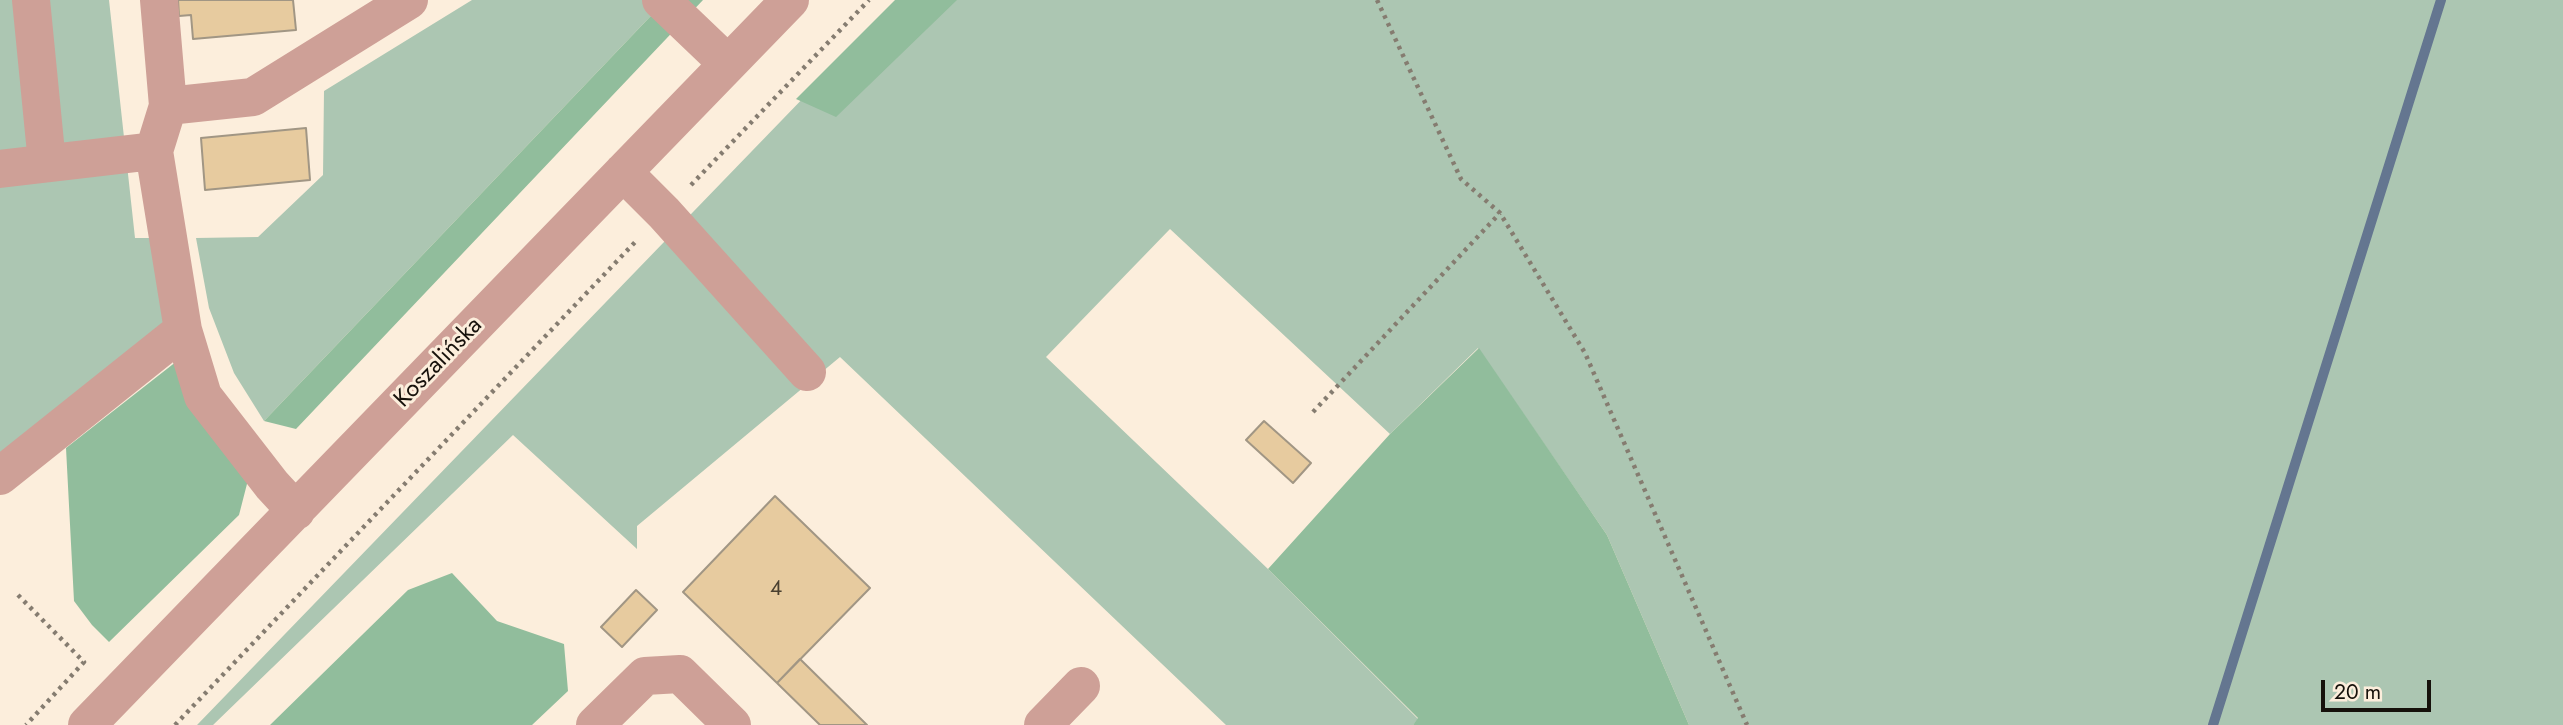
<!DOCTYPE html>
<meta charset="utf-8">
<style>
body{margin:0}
#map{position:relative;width:2563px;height:725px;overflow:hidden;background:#fceedc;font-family:Jost,sans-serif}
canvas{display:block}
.scale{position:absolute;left:2321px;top:680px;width:110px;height:32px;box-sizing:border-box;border:4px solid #16110b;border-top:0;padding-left:9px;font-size:21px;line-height:24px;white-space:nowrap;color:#16110b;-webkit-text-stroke:5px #fceedc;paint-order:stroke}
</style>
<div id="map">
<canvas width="2563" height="725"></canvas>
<div class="scale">20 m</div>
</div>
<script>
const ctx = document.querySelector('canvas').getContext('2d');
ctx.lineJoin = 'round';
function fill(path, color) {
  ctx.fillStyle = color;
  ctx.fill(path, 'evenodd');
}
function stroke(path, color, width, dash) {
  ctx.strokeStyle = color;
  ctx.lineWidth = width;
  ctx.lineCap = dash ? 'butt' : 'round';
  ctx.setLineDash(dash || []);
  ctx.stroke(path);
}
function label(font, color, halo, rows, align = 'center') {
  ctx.font = font + ' Jost,sans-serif';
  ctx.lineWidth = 6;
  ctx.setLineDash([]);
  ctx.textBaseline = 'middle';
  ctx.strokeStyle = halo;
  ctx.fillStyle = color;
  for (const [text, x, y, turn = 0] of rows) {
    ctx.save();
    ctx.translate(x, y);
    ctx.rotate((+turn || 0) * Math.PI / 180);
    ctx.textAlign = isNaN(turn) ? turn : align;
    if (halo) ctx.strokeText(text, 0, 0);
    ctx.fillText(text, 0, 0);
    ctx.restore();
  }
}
const green = new Path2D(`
 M 0,0 L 109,0 L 135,238 L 164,238 L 176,312 L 0,457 Z
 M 472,0 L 666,0 L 264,421 L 234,373 L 209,308 L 196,238 L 258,237 L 323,175 L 324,91 Z
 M 898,0 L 2563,0 L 2563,725 L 1689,725 L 1607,535 L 1478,348 L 1390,434 L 1170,229 L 1046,357 L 1268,569 L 1418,719 L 1413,725 L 1226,725 L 840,357 L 637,526 L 637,549 L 513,435 L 213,725 L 197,725 Z`);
const forest = new Path2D(`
 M 666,0 L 703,0 L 296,429 L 264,421 Z
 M 895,0 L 957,0 L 836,117 L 796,99 Z
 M 1479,348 L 1607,535 L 1689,725 L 1413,725 L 1418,718 L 1268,569 L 1390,434 Z
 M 186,354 L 248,480 L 239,515 L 109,642 L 92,625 L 74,601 L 66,448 Z
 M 452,573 L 497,621 L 564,644 L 568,691 L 532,725 L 270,725 L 408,590 Z`);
const stream = new Path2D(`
 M 2213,725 L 2441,0`);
const building = new Path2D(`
 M 178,0 L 293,0 L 296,30 L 193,39 L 191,15 L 179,16 Z
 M 306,128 L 310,180 L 205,190 L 201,138 Z
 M 1264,421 L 1311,463 L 1293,483 L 1246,440 Z
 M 775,496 L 870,588 L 777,683 L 683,592 Z
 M 636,590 L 657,610 L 622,647 L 601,627 Z
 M 800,659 L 867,725 L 820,725 L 777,683 Z`);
const path = new Path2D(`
 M 1377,0 L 1461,179 L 1500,213 L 1585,353 L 1747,725
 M 691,185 L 869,0
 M 1313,412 L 1500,213
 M 18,595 L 84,662 L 26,725
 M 175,725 L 638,239`);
const minor = new Path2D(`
 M 31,0 L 47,163
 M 159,0 L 168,106 L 154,151 L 183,330 L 203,396 L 272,485 L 296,511
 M 661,0 L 728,64
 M 168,106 L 253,97 L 409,0
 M 0,169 L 154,151
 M 623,172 L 664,213 L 807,372
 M 0,476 L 183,330
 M 87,725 L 790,0
 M 595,725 L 645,676 L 680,674 L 732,725
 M 1043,725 L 1081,686`);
const numberNames = [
 ["4",776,590]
];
const streetNames = [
 ["Koszalińska",439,363,-46]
];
fill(green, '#acc6b2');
fill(forest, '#91bd9c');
stroke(stream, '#647690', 10);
fill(building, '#e7cb9f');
stroke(building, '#a19684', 2);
stroke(path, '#857c70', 4.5, [3.5, 5]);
stroke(minor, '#cea097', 38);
label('21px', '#4a4030', null, numberNames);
label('24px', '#16110b', '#fceedc', streetNames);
</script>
